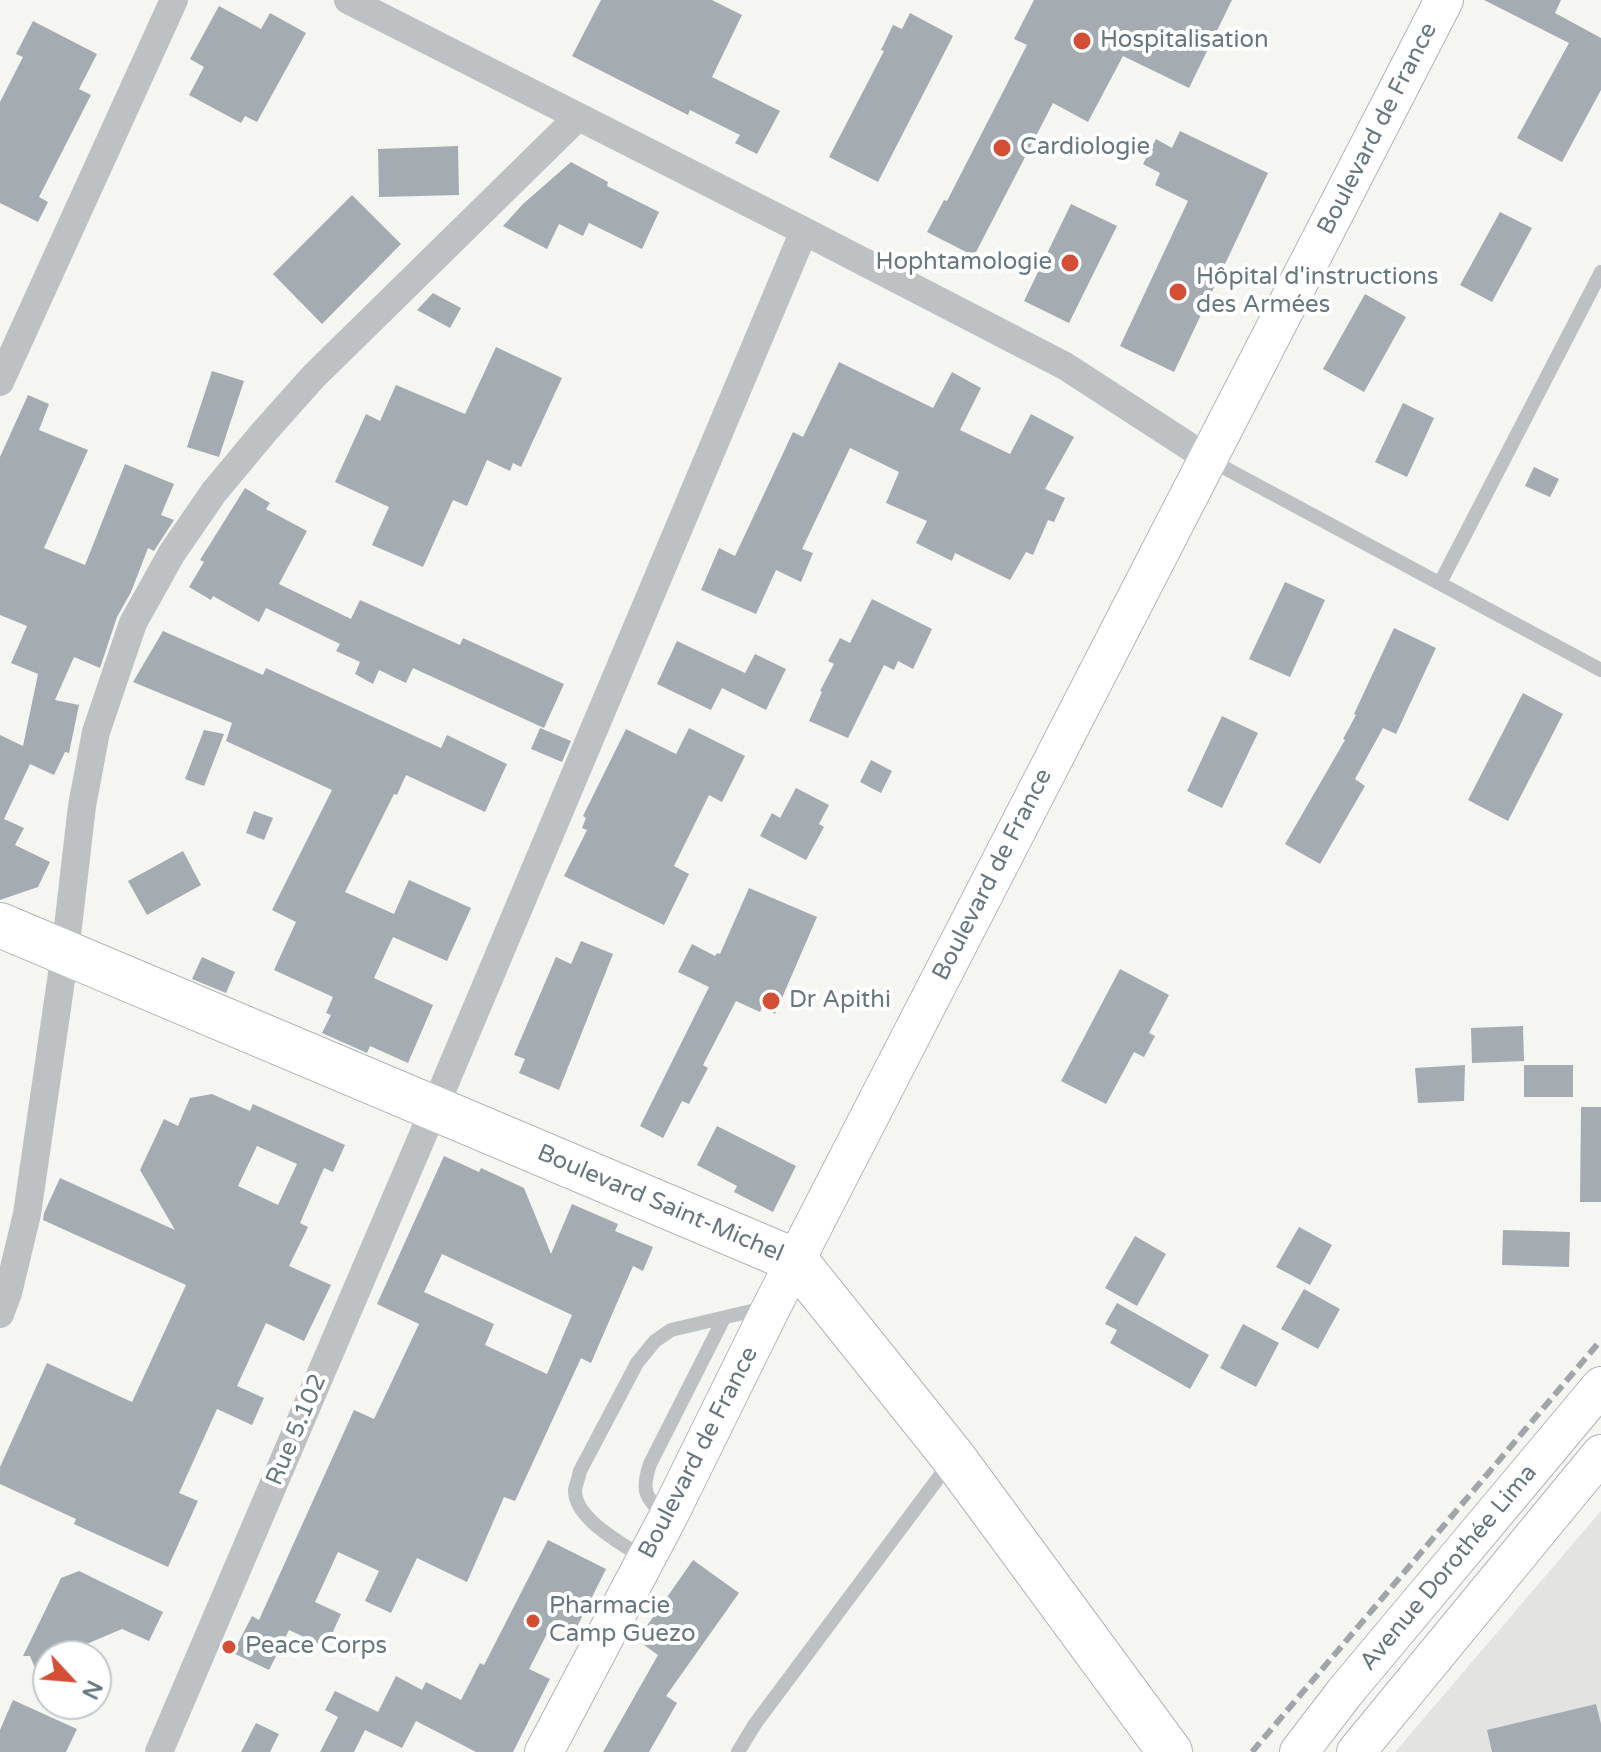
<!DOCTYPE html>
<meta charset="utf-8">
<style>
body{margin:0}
#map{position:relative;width:1601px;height:1752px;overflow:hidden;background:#f5f5f2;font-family:"Varela Round",sans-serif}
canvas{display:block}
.north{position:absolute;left:32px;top:1640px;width:80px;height:80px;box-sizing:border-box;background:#fff;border:2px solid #c2c9cc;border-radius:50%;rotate:116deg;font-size:22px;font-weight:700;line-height:32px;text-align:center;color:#677780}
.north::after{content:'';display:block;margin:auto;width:28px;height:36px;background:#d34e35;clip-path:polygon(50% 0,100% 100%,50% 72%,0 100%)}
</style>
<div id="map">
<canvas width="1601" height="1752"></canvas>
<div class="north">N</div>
</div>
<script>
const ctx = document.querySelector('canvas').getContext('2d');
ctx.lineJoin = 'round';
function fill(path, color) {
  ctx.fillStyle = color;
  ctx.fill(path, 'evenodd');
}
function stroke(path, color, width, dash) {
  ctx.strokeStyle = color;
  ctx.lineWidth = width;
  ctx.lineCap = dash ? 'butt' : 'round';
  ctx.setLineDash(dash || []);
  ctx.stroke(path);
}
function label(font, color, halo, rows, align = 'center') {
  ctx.font = font + ' "Varela Round",sans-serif';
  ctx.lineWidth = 8;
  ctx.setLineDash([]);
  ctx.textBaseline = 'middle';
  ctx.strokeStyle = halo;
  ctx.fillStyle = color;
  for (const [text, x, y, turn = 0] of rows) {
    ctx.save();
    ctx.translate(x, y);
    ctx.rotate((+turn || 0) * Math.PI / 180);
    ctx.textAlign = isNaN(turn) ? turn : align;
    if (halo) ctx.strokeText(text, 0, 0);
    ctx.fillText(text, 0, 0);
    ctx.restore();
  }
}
const built = new Path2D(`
 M 1601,1511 L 1601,1752 L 1395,1752 Z`);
const building = new Path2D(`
 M 601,0 L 712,0 L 742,15 L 712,77 L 780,111 L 757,154 L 735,143 L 740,135 L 690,110 L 688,115 L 572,56 Z
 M 1034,0 L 1232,0 L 1189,88 L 1123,56 L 1088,122 L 1053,103 L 974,256 L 927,232 L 944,200 L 947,201 L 1027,45 L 1014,39 Z
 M 1484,0 L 1561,0 L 1555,13 L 1601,38 L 1601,90 L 1562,162 L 1517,138 L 1569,43 Z
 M 219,6 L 261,29 L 270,13 L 306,33 L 257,122 L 245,116 L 241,123 L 189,95 L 204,67 L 190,59 Z
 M 910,13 L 953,36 L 878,182 L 829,157 L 884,51 L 881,50 L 893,25 L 902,29 Z
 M 33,21 L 97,54 L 79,89 L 91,95 L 39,197 L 48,202 L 38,222 L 0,203 L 0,102 L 23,57 L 16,54 Z
 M 1180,131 L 1268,173 L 1174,372 L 1120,346 L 1188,201 L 1155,185 L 1160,173 L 1143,164 L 1156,139 L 1172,148 Z
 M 458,146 L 459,195 L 379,197 L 378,149 Z
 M 571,162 L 608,182 L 607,186 L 659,212 L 642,249 L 589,223 L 583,236 L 559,224 L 547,249 L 503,226 L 523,204 Z
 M 352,195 L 401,244 L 322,324 L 273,274 Z
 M 1071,204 L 1117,226 L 1069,323 L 1024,301 Z
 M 1500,212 L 1532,228 L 1492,302 L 1460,285 Z
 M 433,293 L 461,308 L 450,328 L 417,310 Z
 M 1365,294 L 1406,317 L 1364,392 L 1323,369 Z
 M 496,347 L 562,378 L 521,467 L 513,463 L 510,471 L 487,460 L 467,506 L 453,500 L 423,567 L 372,545 L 389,507 L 335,482 L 366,414 L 380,421 L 396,385 L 465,414 Z
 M 839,362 L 933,408 L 952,372 L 981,388 L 960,430 L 1010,454 L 1031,414 L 1074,437 L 1045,489 L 1065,498 L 1054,522 L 1048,520 L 1033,555 L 1026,552 L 1010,580 L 955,553 L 952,561 L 916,543 L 927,521 L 886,503 L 899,472 L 850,448 L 802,549 L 813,553 L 801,582 L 776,570 L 756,614 L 701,590 L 719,548 L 735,556 L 793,432 L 803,437 Z
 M 212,371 L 244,381 L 219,457 L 187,447 Z
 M 28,395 L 49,404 L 39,430 L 88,450 L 44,548 L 85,565 L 125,464 L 174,484 L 161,515 L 174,520 L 154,551 L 148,548 L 131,592 L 117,617 L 100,668 L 74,657 L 55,700 L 79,705 L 69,753 L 65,752 L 54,775 L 30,764 L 4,819 L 24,828 L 15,845 L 50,862 L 38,887 L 0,900 L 0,735 L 23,746 L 38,674 L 11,663 L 27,626 L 0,615 L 0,457 Z
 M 1403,403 L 1434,418 L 1407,477 L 1375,462 Z
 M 1534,467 L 1559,479 L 1550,497 L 1525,486 Z
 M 245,488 L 270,503 L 266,509 L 307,531 L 279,584 L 351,619 L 360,600 L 460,645 L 463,638 L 564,684 L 544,728 L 413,668 L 406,683 L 379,670 L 373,684 L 355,674 L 360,662 L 336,651 L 340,644 L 266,608 L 259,622 L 213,596 L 211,600 L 189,587 L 204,562 L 200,560 Z
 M 1285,582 L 1325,600 L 1290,677 L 1249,659 Z
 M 872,599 L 932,629 L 913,669 L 898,661 L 894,670 L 884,665 L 848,738 L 809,721 L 822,692 L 820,691 L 834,664 L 828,661 L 840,638 L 850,643 Z
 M 1394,628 L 1436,648 L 1396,734 L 1383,728 L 1355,779 L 1365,786 L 1320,864 L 1285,844 L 1345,740 L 1343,739 L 1356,715 L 1354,714 Z
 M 163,631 L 263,675 L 266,668 L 441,748 L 447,735 L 507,764 L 485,812 L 406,775 L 397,795 L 394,794 L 345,892 L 394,914 L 409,880 L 471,908 L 447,961 L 393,937 L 374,978 L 433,1005 L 408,1063 L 370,1046 L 367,1053 L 322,1033 L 331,1015 L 326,1013 L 333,997 L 274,970 L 296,922 L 272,910 L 332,790 L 226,741 L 232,723 L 133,682 Z
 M 677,641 L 745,673 L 755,654 L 786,669 L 766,710 L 722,688 L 711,710 L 657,684 Z
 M 1523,693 L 1563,714 L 1508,821 L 1468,800 Z
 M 1222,716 L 1258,733 L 1222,808 L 1187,791 Z
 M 540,728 L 571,741 L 562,762 L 531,749 Z
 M 689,728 L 745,756 L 722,802 L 709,795 L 674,866 L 689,874 L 664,925 L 564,876 L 587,830 L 582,828 L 586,818 L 583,816 L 626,729 L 676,754 Z
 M 204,730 L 224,734 L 204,786 L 185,779 Z
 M 871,760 L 892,771 L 881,793 L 860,782 Z
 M 796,788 L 829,805 L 819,824 L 824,827 L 806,860 L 760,836 L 772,813 L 780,818 Z
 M 254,811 L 273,818 L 264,840 L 246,833 Z
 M 183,851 L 201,885 L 147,915 L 128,881 Z
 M 749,888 L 817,917 L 775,1014 L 762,1007 L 760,1012 L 736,1001 L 703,1065 L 708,1068 L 689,1104 L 682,1101 L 663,1138 L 640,1126 L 709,987 L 678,972 L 692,944 L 715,956 L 717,953 L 720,954 Z
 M 581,941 L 613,954 L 559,1090 L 519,1073 L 525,1059 L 514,1055 L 556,957 L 571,964 Z
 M 202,957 L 235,972 L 226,993 L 192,979 Z
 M 1120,969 L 1169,995 L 1149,1033 L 1155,1036 L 1144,1057 L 1134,1052 L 1106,1104 L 1061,1081 Z
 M 1523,1026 L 1524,1061 L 1472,1063 L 1471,1028 Z
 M 1465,1065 L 1464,1101 L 1418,1103 L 1415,1068 Z
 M 1524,1065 L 1573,1065 L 1573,1097 L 1524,1097 Z
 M 212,1094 L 250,1111 L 253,1104 L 345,1145 L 333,1172 L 324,1168 L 300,1223 L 308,1227 L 289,1266 L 331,1285 L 304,1341 L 266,1323 L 237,1386 L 264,1398 L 252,1425 L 217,1409 L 179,1493 L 198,1501 L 168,1567 L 74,1524 L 76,1519 L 0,1484 L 0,1467 L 47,1363 L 132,1402 L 186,1285 L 43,1220 L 44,1213 L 60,1178 L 175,1230 L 140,1170 L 164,1119 L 178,1126 L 190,1098 ZM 257,1146 L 297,1164 L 278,1205 L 238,1186 Z
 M 1581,1107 L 1601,1107 L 1601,1202 L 1580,1202 Z
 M 717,1126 L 796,1166 L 773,1212 L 734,1192 L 737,1186 L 697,1165 Z
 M 444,1156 L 479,1172 L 481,1168 L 524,1188 L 551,1254 L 572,1204 L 618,1224 L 615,1231 L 653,1247 L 643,1271 L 633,1266 L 591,1363 L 581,1358 L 515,1501 L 504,1497 L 467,1582 L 417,1558 L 391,1613 L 365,1601 L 379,1571 L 338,1552 L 315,1602 L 341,1614 L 326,1647 L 289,1630 L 269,1670 L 233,1653 L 252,1616 L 259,1620 L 354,1410 L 374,1419 L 419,1324 L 377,1304 ZM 442,1254 L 572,1315 L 547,1374 L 485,1345 L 494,1324 L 424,1292 Z
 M 1299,1227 L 1332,1245 L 1310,1285 L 1276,1267 Z
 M 1503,1230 L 1570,1232 L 1569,1267 L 1502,1265 Z
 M 1135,1236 L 1166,1254 L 1137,1306 L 1105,1288 Z
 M 1304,1289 L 1340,1309 L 1318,1349 L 1281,1329 Z
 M 1117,1303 L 1209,1355 L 1190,1389 L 1110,1343 L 1117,1330 L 1105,1324 Z
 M 1243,1324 L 1279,1343 L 1256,1387 L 1220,1368 Z
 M 548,1540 L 606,1569 L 575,1631 L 554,1620 L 529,1669 L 550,1679 L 513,1752 L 476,1752 L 416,1721 L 402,1748 L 365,1730 L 354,1752 L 320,1752 L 338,1717 L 325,1710 L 335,1691 L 378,1712 L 396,1676 L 422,1690 L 426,1682 L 461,1700 L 480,1663 L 484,1665 Z
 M 693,1560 L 739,1593 L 666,1696 L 677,1703 L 649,1752 L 603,1752 L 658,1655 L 637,1640 Z
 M 79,1571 L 163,1612 L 149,1641 L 122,1629 L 77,1648 L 80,1656 L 48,1656 L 47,1697 L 30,1656 L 23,1656 L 61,1578 Z
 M 13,1700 L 77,1729 L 66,1752 L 0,1752 L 0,1730 Z
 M 1596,1704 L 1601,1724 L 1601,1752 L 1492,1752 L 1487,1730 Z
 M 256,1723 L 279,1734 L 270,1752 L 241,1752 Z`);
const lane = new Path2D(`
 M 1210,460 L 1601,670
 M 1440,583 L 1601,272
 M 664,1516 C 645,1496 641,1491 650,1464 L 724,1318
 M 645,1559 C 623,1544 574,1519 575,1490 C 576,1484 579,1477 580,1471 L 637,1363 L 655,1341 L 671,1330 L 764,1308
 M 738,1752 L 755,1724 L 951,1461`);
const street = new Path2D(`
 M 348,0 L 804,231 L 1065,366 L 1207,458
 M 0,382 L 174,0
 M 0,1314 L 8,1293 L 27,1214 L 65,953 L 82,806 L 96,732 L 133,623 L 172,553 L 214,492 L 264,432 L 313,377 L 578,117
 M 159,1752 L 434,1109 L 804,231`);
const secondary = new Path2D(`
 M 544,1752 L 667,1519 L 772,1306 L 1444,0
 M 1299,1752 L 1345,1692 L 1601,1386
 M 1356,1752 L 1601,1454`);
const primary = new Path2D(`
 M 0,925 L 796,1261 L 953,1457 L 1170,1752`);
const rail = new Path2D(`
 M 1252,1752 L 1601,1340`);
const markers = [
 [1082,41,10,"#d34e35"],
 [1002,148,10,"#d34e35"],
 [1070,263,10,"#d34e35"],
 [1178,292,10,"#d34e35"],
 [771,1001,10,"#d34e35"],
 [533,1621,8,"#d34e35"],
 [229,1647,8,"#d34e35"]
];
const poiNames = [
 ["Hospitalisation",1100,41],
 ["Cardiologie",1020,148],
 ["Hophtamologie",1052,263,"right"],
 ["Hôpital d'instructions",1196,278],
 ["des Armées",1196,306],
 ["Dr Apithi",789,1001],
 ["Pharmacie",549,1607],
 ["Camp Guezo",549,1635],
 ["Peace Corps",245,1647]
];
const streetNames = [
 ["Boulevard de France",1378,129,-63],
 ["Boulevard de France",993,875,-63],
 ["Boulevard Saint-Michel",660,1204,23],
 ["Rue 5.102",297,1430,-67],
 ["Boulevard de France",699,1453,-63],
 ["Avenue Dorothée Lima",1449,1568,-50]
];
fill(built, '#e3e4e2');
fill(building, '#a5acb1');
stroke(secondary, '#afb5b8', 40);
stroke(primary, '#b0b5b8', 46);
stroke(lane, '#bdc1c4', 14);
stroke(street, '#bdc1c4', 28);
stroke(secondary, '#fff', 38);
stroke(primary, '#fff', 44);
stroke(rail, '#9fa5a9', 6, [12, 6]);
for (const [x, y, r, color] of markers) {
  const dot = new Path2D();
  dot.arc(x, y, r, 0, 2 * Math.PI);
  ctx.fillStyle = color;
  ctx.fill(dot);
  stroke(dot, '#fff', 3);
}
label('24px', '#677780', '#fff', poiNames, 'left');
label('24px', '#677780', '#fff', streetNames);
</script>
